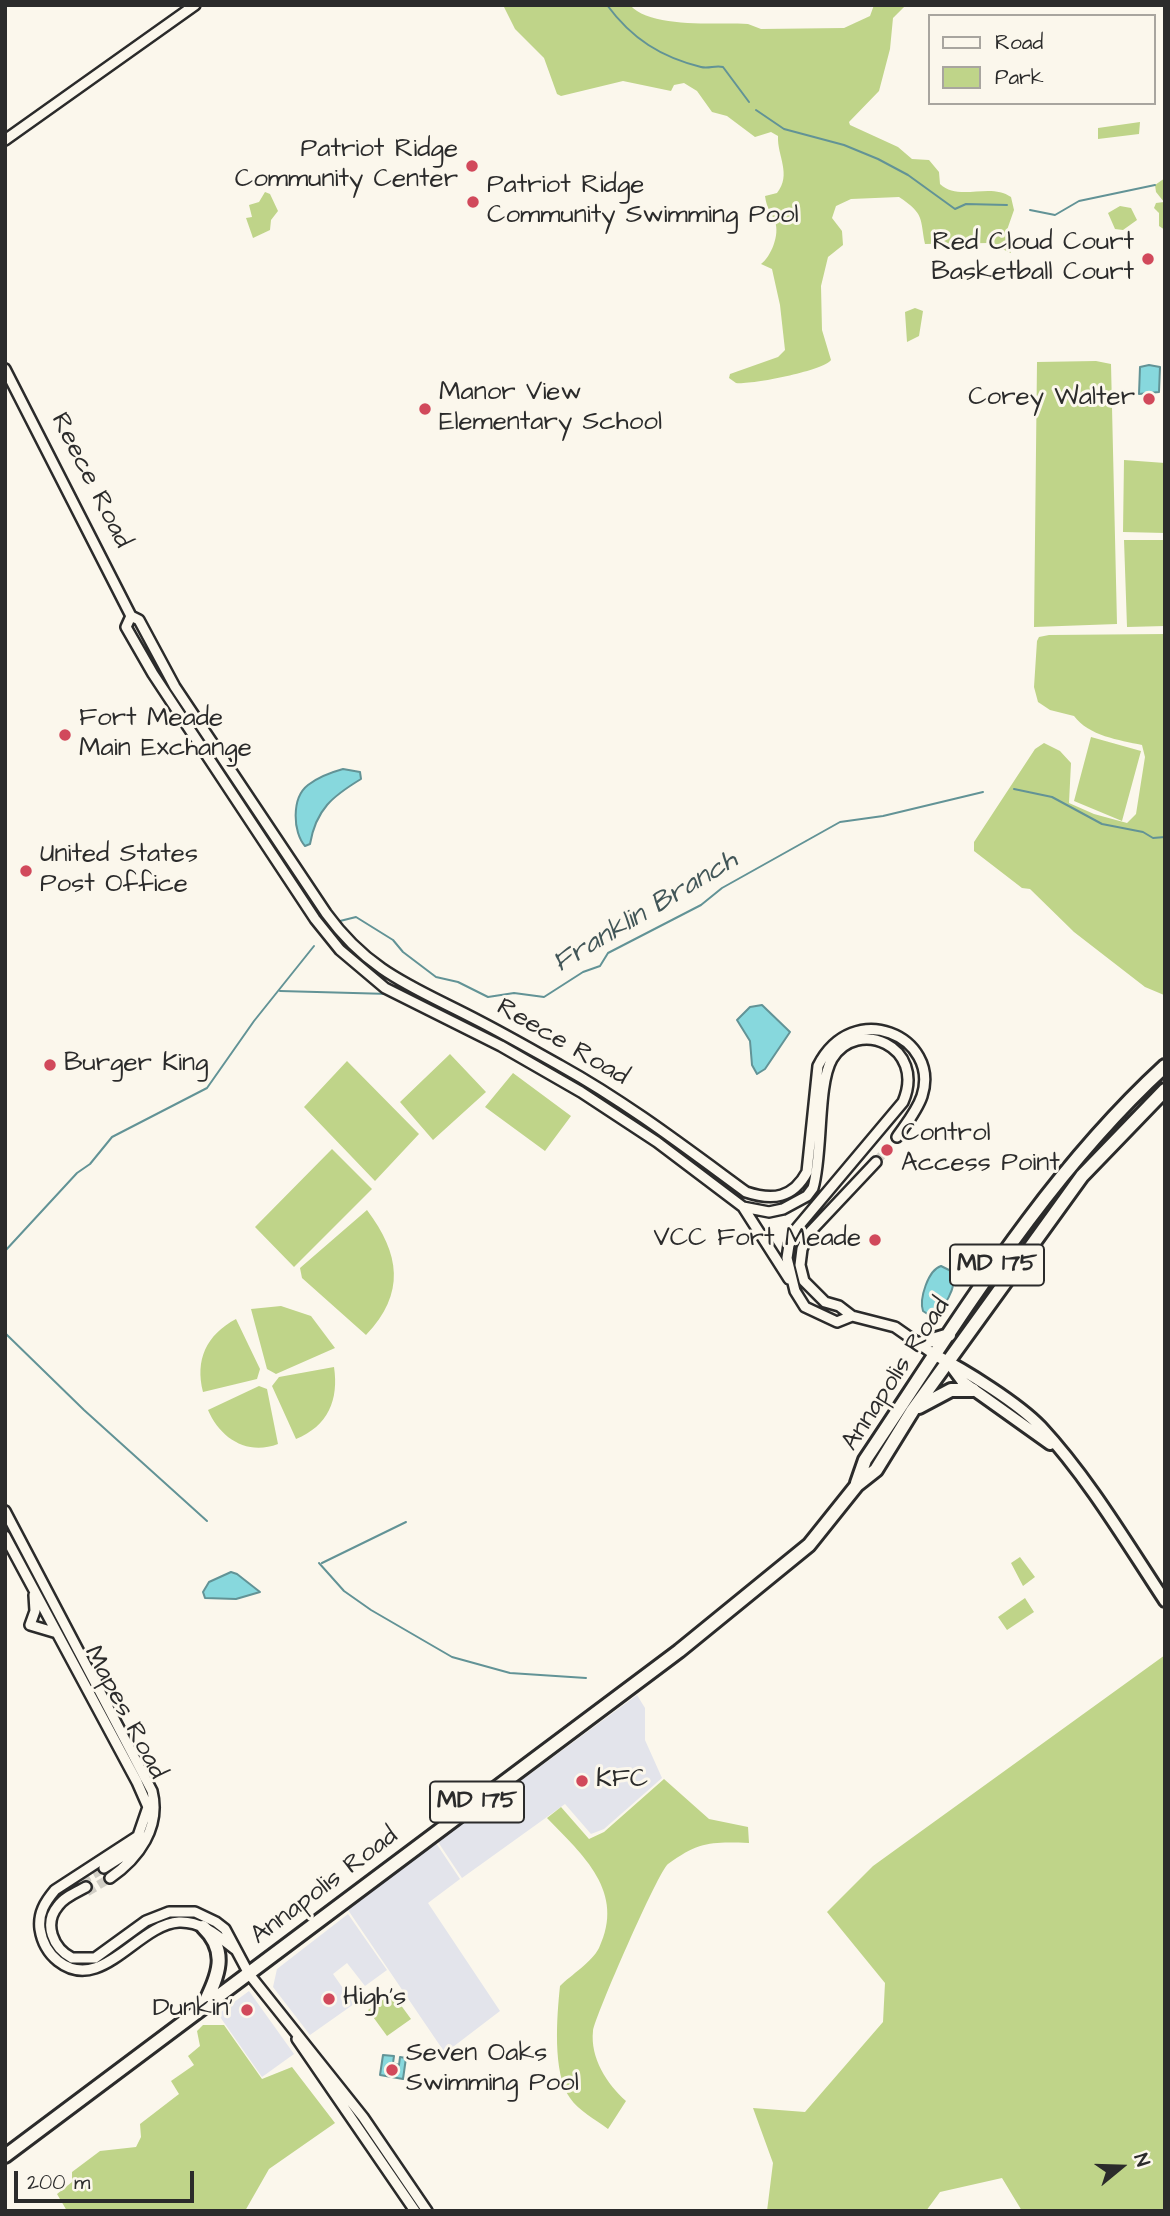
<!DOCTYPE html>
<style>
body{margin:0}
#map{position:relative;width:1170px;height:2216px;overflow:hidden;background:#fbf7ec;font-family:"Architects Daughter",sans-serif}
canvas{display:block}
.frame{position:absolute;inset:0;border:7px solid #2b2b2b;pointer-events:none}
.legend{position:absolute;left:928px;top:14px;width:228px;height:91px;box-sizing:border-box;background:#fbf7ec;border:2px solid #a8a59f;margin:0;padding:9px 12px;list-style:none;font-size:21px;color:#2b2b2b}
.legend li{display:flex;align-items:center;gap:14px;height:35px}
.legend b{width:35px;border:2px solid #a8a59f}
.north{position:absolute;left:1086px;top:2132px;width:70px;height:70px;-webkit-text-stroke:5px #fbf7ec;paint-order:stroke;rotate:71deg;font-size:19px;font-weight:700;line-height:28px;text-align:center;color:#2b2b2b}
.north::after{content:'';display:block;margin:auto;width:24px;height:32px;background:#2b2b2b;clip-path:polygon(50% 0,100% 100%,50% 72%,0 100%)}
.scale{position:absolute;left:14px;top:2171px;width:180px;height:32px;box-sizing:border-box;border:4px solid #2b2b2b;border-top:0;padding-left:9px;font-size:21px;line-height:24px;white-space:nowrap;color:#2b2b2b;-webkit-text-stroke:5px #fbf7ec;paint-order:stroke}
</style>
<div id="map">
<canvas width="1170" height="2216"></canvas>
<div class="frame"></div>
<ul class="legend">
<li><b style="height:9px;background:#fbf7ec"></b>Road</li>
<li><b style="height:19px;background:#bfd489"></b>Park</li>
</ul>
<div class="north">N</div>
<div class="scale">200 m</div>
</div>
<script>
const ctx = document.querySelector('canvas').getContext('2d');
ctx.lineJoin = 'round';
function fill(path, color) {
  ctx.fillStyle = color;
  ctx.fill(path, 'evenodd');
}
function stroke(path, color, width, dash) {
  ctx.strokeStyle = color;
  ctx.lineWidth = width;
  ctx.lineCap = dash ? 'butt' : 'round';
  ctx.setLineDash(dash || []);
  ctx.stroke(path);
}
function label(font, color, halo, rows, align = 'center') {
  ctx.font = font + ' "Architects Daughter",sans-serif';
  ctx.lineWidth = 6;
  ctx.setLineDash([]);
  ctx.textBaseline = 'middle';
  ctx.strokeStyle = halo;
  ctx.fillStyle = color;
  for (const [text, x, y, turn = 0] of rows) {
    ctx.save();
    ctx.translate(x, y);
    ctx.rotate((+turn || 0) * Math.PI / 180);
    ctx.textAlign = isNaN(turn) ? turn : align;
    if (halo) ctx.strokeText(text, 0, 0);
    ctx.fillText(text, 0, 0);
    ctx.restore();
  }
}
const built = new Path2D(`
 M 637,1695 L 645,1708 L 645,1740 L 662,1778 L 604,1829 L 591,1834 L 565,1804 L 462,1878 L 438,1842 Z
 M 436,1843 L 460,1879 L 428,1903 L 500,2011 L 445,2053 L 348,1910 Z
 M 348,1914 L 387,1970 L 365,1986 L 347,1963 L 333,1974 L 354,2004 L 310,2035 L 273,1987 L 277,1969 Z
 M 249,1991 L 294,2054 L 262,2077 L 218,2014 Z`);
const green = new Path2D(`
 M 503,5 L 630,5 C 651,29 717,22 748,24 L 761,29 L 844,28 L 870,16 L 874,5 L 906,5 L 893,18 L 890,49 L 879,91 L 849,122 L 850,125 L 898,147 L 912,159 L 929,160 L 939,172 L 940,184 C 959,202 990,182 1011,197 L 1014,210 L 1007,230 L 1011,253 L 989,243 L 925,244 C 920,219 925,214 899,197 L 851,199 L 836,206 L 832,218 L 842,231 L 843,245 L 828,257 L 821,286 L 822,330 L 831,360 C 823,371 750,385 736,383 L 729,378 L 730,374 L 778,357 L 785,350 L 780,305 L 772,269 L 761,264 C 771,257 780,234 775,222 C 771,211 767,210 765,196 L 777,193 C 792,174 777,156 778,136 L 771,132 L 755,137 L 727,116 L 712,112 L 697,91 L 684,83 L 674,85 L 671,91 L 623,81 L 561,96 L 557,94 L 544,58 L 515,29 Z
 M 1140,122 L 1139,134 L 1098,139 L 1098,128 Z
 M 1165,178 L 1165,230 L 1159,226 L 1159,213 L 1154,208 L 1156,203 L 1164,202 L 1156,192 L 1155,185 Z
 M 265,192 L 270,194 L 278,211 L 271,220 L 270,230 L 253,238 L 246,218 L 252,217 L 249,205 L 259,202 Z
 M 1120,206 L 1131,208 L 1137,220 L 1123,230 L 1115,229 L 1108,213 Z
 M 915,308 L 923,311 L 919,336 L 907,342 L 905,312 Z
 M 1096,361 L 1111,364 L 1117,624 L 1034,627 L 1037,362 Z
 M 1124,460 L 1165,463 L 1165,533 L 1123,532 Z
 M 1124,540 L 1165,540 L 1165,626 L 1127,627 Z
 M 1165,634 L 1165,994 L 1164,995 L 1145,987 L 1074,932 L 1030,889 L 1022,888 L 974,851 L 974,842 L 1035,749 L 1044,743 L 1060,751 L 1071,763 L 1069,803 L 1094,814 L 1127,823 L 1136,814 L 1145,757 L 1142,745 C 1119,740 1089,736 1074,716 L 1050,710 L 1038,702 L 1034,687 L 1037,641 L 1039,637 L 1049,635 Z
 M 1091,737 L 1141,751 L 1122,821 L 1074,801 Z
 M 450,1054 L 486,1092 L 433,1140 L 400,1102 Z
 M 347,1061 L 419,1134 L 375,1181 L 304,1107 Z
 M 513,1073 L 571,1116 L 545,1151 L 485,1107 Z
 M 332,1149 L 372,1189 L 294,1267 L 255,1227 Z
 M 367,1210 C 400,1254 406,1293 366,1335 L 302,1278 L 300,1268 Z
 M 281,1306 L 311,1316 L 335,1348 L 276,1374 L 267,1369 L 251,1309 Z
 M 236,1319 L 260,1369 L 257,1379 L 203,1392 C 195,1360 206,1335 236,1319 Z
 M 334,1367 C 339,1400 328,1426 296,1439 L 272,1386 L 279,1377 Z
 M 259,1386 L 267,1389 L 278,1444 C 247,1456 220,1438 208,1410 Z
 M 1020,1557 L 1035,1577 L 1023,1586 L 1011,1563 Z
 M 1025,1598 L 1034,1612 L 1007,1630 L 998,1617 Z
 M 1165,1655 L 1165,2211 L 1022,2211 L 1002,2178 L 940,2192 L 926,2211 L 767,2211 L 773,2163 L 753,2108 L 805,2112 L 883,2022 L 885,1983 L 827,1912 L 873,1866 Z
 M 664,1779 L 709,1819 L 748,1827 L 749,1843 C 712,1842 700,1841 668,1864 C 659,1870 595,2016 593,2031 C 590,2058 607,2084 626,2101 L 608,2129 C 596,2120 578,2110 570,2098 C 552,2073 557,2015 560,1986 C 571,1975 592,1962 599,1948 C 626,1892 583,1855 547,1818 L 561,1807 L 589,1839 L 604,1832 Z
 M 392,1993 L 411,2019 L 387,2036 L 368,2010 Z
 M 203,2025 L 224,2025 L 262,2079 L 292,2067 L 335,2123 L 269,2169 L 245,2211 L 67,2211 L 57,2194 L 72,2182 L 72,2172 L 100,2151 L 136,2147 L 141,2137 L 140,2124 L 179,2094 L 171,2081 L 194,2065 L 188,2056 L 200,2046 L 197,2031 Z`);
const water = new Path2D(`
 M 1149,365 L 1160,367 L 1159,392 L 1139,394 L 1140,367 Z
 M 343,769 L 360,772 L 361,779 C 333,796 316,809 310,844 L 305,846 C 293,833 291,798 308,785 C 317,778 332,772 343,769 Z
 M 762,1005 L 790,1032 L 765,1069 L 757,1074 L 752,1065 L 750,1041 L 737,1020 L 750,1007 Z
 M 941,1266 L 953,1272 C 957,1286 945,1312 929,1315 L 923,1311 C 919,1299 928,1270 941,1266 Z
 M 231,1572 L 237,1574 L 260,1592 L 236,1599 L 205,1598 L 203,1592 L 209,1582 Z
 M 383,2055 L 394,2056 L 393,2063 L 399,2065 L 400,2057 L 406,2058 L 403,2079 L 380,2075 Z`);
const stream = new Path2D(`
 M 607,5 C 632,39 661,57 701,67 C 709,69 715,65 723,67 L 749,102
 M 756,110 L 784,129 L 844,145 L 878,159 L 908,175 L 955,209 L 966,204 L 1007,205
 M 1030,210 L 1055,215 L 1079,201 L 1155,185
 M 1014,789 L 1052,797 L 1102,824 L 1143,832 L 1153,838 L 1165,837
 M 340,921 L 356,917 L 393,940 L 403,952 L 436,977 L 458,982 L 488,997 L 514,993 L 544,997 L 583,972 L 600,966 L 608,953 L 701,905 L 722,888 L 840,822 L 883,816 L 983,792
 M 280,991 L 390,994
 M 5,1251 L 77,1173 L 90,1164 L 112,1137 L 207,1088 L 254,1021 L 314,946
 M 5,1333 L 84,1410 L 207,1521
 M 319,1563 L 344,1591 L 371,1610 L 452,1657 L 510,1673 L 586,1678
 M 322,1563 L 406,1522`);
const tertiaryTunnel = new Path2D(`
 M 876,1162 L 897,1137
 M 87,1892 L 110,1878
 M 49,1934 C 40,1898 78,1884 104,1868`);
const tertiary = new Path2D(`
 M 5,140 L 195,5
 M 5,369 L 131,616 L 139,620 L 175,687 L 326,913 C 371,975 417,988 481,1022 C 508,1036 534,1051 561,1066 C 626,1102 686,1148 746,1192 C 773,1201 793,1198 807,1172 L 818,1066 C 853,997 941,1037 922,1096 C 917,1111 906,1124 897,1137
 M 131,616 L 126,627 L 153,674 L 315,919 L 340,950 L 385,988 L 501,1046 L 581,1092 L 657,1142 L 743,1207 L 769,1212 L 783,1209 L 807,1196 L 813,1188 C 823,1154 817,1085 832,1059 C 857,1017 927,1046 903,1102 L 797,1228 L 789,1245 L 787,1258 L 795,1291 L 805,1307 L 837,1322 L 852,1316
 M 876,1162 L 810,1232 L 802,1249 L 800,1265 L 804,1281 L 825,1302 L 839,1306 L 852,1316 L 895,1327 L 935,1355
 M 743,1207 L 789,1279
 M 5,1511 L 152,1791 C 161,1827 139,1858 110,1878
 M 5,1536 L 137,1782 L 148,1807 L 138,1836 L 55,1890 C 45,1902 38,1913 40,1929 C 42,1942 48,1953 58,1961 C 101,1995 138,1924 179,1922 C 202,1921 219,1937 236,1950
 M 34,1595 L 35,1611 L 30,1625 L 57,1633
 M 104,1868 L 142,1844
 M 86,1887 C 77,1892 64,1897 58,1906 C 43,1924 53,1948 72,1958 L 95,1958 L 146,1921 L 169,1912 L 195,1912 L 216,1922 L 225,1929 L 249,1974 L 363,2117 L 427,2211
 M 297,2039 L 415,2211`);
const secondary = new Path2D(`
 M 935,1355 C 965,1370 1018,1403 1041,1427 C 1089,1479 1126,1542 1165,1601
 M 949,1363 L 963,1382 L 1050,1444`);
const primary = new Path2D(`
 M 919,1344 L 949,1335
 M 919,1407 L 951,1390 L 973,1390
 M 857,1483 L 865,1460 C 957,1323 1042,1179 1165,1066
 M 203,1927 C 229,1952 218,1975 204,2005
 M 5,2156 L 679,1651 L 809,1545 L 857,1485 L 876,1470 L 913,1410 L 1082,1176 L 1165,1090`);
const markers = [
 [472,166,7,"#d1495b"],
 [473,202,7,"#d1495b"],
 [1148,259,7,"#d1495b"],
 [1149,399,7,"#d1495b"],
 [425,409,7,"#d1495b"],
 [65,735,7,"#d1495b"],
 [26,871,7,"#d1495b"],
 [50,1065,7,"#d1495b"],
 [887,1150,7,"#d1495b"],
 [875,1240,7,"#d1495b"],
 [582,1781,7,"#d1495b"],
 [329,1999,7,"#d1495b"],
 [247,2010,7,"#d1495b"],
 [392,2070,7,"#d1495b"]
];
const shields = [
 [997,1265,94],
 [477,1802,94]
];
const shieldNames = [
 ["MD 175",997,1265],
 ["MD 175",477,1802]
];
const poiNames = [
 ["Patriot Ridge",458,151,"right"],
 ["Community Center",458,181,"right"],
 ["Patriot Ridge",487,187],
 ["Community Swimming Pool",487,217],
 ["Red Cloud Court",1134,244,"right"],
 ["Basketball Court",1134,274,"right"],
 ["Manor View",439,394],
 ["Elementary School",439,424],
 ["Corey Walter",1135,399,"right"],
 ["Fort Meade",79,720],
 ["Main Exchange",79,750],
 ["United States",40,856],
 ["Post Office",40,886],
 ["Burger King",64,1065],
 ["Control",901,1135],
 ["Access Point",901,1165],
 ["VCC Fort Meade",861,1240,"right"],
 ["KFC",596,1781],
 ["High's",343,1999],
 ["Dunkin'",233,2010,"right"],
 ["Seven Oaks",406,2055],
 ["Swimming Pool",406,2085]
];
const streetNames = [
 ["Reece Road",90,481,63],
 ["Reece Road",562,1043,30],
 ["Annapolis Road",897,1375,-57],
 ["Mapes Road",124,1713,62],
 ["Annapolis Road",325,1887,-37]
];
const waterNames = [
 ["Franklin Branch",646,913,-31]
];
fill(built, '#e3e4eb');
fill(green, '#bfd489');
fill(water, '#87d8dd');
stroke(water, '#629396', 2);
stroke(stream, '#629396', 2);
stroke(tertiaryTunnel, '#d1cec5', 9, [9, 4.5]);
stroke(tertiary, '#2b2b2b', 14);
stroke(secondary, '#2b2b2b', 16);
stroke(primary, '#2b2b2b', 18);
stroke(tertiary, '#fbf7ec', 9);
stroke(secondary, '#fbf7ec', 10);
stroke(primary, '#fbf7ec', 12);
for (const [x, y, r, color] of markers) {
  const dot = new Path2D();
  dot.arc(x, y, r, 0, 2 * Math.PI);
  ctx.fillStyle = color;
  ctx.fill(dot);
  stroke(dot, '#fbf7ec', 2.5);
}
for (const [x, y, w] of shields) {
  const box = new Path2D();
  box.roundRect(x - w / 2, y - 20.5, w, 41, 5);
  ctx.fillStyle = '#fbf7ec';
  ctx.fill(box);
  stroke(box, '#2b2b2b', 2);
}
label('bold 24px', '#2b2b2b', null, shieldNames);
label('26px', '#2b2b2b', '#fbf7ec', poiNames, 'left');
label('26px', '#2b2b2b', '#fbf7ec', streetNames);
label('italic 28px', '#425658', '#fbf7ec', waterNames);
</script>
